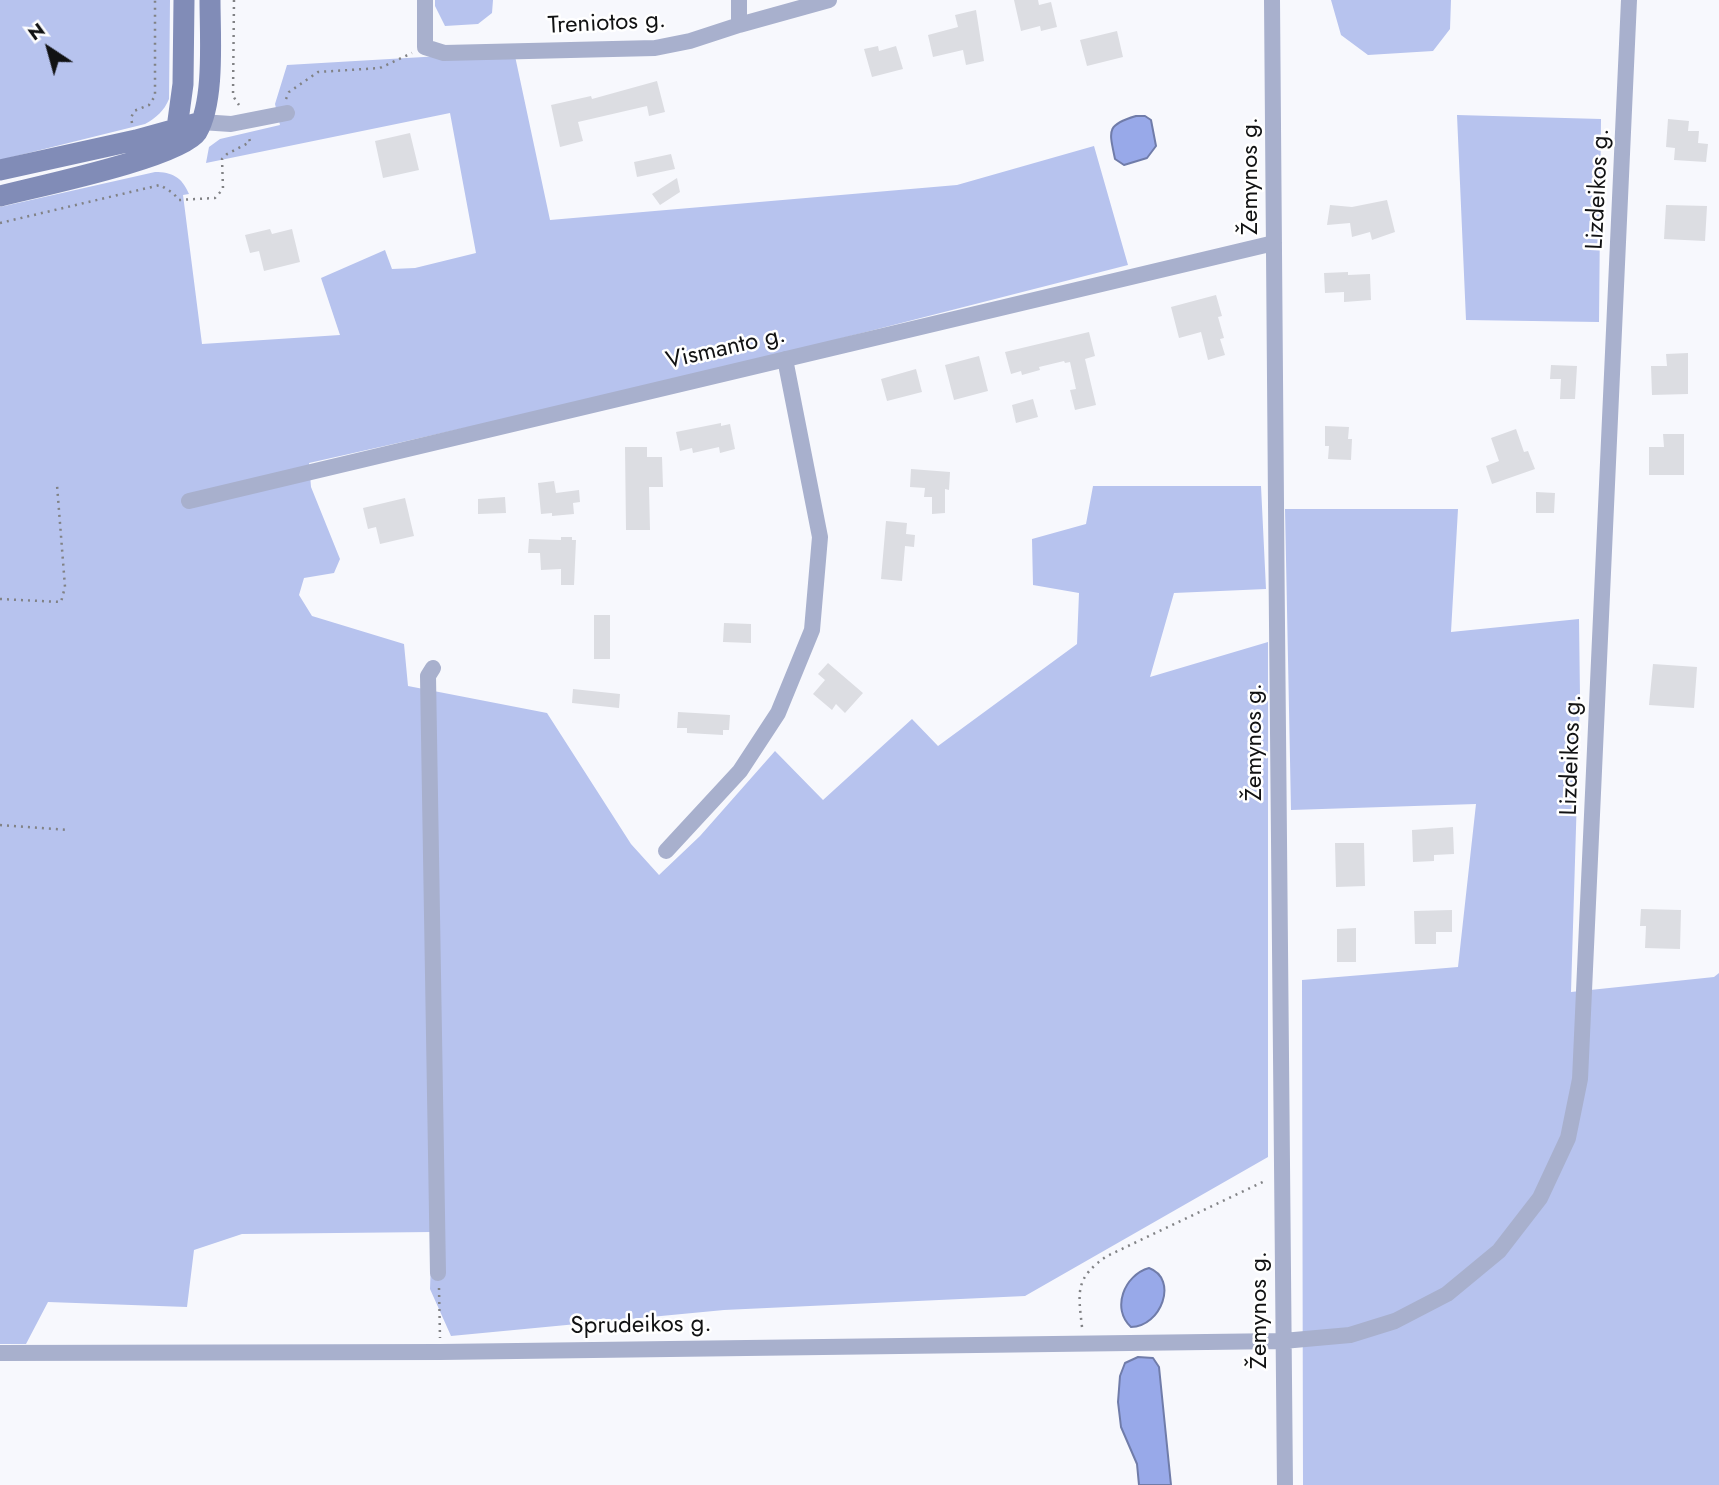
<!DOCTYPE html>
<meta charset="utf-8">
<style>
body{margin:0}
#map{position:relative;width:1719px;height:1485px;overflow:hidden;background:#f7f8fd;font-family:Jost,sans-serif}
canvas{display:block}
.north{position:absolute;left:14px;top:14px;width:70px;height:70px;-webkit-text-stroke:5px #fff;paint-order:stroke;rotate:324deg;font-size:19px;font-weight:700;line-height:28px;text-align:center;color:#111213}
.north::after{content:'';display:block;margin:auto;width:24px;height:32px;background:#111213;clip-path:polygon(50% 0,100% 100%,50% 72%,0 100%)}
</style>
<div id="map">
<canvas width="1719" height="1485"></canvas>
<div class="north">N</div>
</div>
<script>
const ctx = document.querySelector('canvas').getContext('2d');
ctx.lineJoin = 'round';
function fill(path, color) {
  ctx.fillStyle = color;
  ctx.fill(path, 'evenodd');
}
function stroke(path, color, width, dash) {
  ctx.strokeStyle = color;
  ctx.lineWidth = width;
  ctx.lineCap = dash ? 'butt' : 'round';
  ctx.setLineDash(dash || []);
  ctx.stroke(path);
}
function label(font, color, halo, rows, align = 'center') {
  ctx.font = font + ' Jost,sans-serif';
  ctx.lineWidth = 5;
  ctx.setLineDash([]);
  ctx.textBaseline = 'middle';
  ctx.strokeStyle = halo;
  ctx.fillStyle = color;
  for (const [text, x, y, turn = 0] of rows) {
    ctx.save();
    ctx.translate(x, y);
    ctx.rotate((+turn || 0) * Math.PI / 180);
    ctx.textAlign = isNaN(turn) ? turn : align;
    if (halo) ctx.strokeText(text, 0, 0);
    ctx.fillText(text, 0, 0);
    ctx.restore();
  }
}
const green = new Path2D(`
 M 0,0 L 170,0 L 169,99 C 164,111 156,118 145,124 L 0,160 Z
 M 435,0 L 493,0 L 492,13 L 478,24 L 445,26 L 435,6 Z
 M 1331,0 L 1451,0 L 1450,29 L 1433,51 L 1368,55 L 1341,35 Z
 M 441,56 L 515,56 L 550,220 L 957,185 L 1094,146 L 1128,265 L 686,378 L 309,463 L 311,487 L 340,559 L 334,573 L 304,578 L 299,595 L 312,616 L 404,644 L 408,686 L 547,713 L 631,844 L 659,875 L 700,836 L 775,751 L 823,800 L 912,719 L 938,746 L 1077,644 L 1079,593 L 1033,585 L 1032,539 L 1086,524 L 1093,486 L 1261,486 L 1266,589 L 1174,593 L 1150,677 L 1268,642 L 1268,1157 L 1025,1296 L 724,1310 L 451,1336 L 430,1289 L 432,1232 L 242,1234 L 194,1250 L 187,1307 L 48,1302 L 26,1344 L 0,1344 L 0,207 L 155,172 C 172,172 182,177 189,194 L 183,195 L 202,344 L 340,335 L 321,278 L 385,250 L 392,269 L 415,268 L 476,253 L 450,113 L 206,163 L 209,147 L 220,139 L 280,125 L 275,104 L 287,65 Z
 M 1457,115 L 1601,119 L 1599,322 L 1466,320 Z
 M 1285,509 L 1458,509 L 1451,632 L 1579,619 L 1580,697 L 1571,992 L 1714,977 L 1719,973 L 1719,1485 L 1303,1485 L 1302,980 L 1458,967 L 1476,804 L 1291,810 Z`);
const water = new Path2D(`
 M 1136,116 L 1145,116 L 1151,120 L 1156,146 L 1147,158 L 1124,165 L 1115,159 C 1109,130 1106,125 1136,116 Z
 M 1149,1268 C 1179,1279 1161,1327 1131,1327 C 1111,1309 1124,1275 1149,1268 Z
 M 1138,1357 L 1153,1358 L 1159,1367 L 1171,1485 L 1139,1485 L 1137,1464 L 1121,1427 L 1118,1402 L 1120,1376 L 1125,1363 Z`);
const building = new Path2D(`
 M 1014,0 L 1038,0 L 1039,5 L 1051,2 L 1057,27 L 1041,31 L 1040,26 L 1021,31 Z
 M 976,10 L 984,61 L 966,65 L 963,50 L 933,57 L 928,35 L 958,27 L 955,15 Z
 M 1117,31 L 1123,57 L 1087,66 L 1080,40 Z
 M 878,46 L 879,51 L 896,46 L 903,69 L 872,77 L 864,49 Z
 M 657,81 L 665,112 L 649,116 L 647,106 L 578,122 L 583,141 L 560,147 L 551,105 L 591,96 L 592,99 Z
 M 1668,119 L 1689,121 L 1688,131 L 1699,131 L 1698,143 L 1708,144 L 1706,162 L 1674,160 L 1675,148 L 1666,147 Z
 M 410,133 L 419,170 L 383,178 L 375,141 Z
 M 671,154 L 675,169 L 637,177 L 634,162 Z
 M 677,178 L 680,192 L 660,205 L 652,194 Z
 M 1387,200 L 1395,232 L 1372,240 L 1370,232 L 1352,237 L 1350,223 L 1327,225 L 1330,205 L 1352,207 Z
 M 1666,205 L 1707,206 L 1705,241 L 1664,239 Z
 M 270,229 L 272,234 L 292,229 L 300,262 L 264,271 L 259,251 L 250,253 L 245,235 Z
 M 1348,272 L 1348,275 L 1370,274 L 1371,300 L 1344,302 L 1344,292 L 1325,293 L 1324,273 Z
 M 1216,295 L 1222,316 L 1218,317 L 1224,338 L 1220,339 L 1225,355 L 1208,360 L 1201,332 L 1179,338 L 1171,307 Z
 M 1089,332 L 1095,356 L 1085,359 L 1096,405 L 1075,410 L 1070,390 L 1076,389 L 1070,362 L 1065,363 L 1064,361 L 1039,367 L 1040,370 L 1022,375 L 1021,371 L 1011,374 L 1005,352 Z
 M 1688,353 L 1688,394 L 1652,395 L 1651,366 L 1667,366 L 1666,354 Z
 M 979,356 L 988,391 L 954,400 L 945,365 Z
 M 1551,365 L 1577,366 L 1575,399 L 1560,399 L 1561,379 L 1550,379 Z
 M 916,369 L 922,392 L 887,401 L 881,379 Z
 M 1033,399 L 1038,417 L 1016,423 L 1012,405 Z
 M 721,423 L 721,426 L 730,424 L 735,449 L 720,453 L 719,447 L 693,453 L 692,448 L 680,451 L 676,432 Z
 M 1325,426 L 1349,427 L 1348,439 L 1352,439 L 1351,460 L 1328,459 L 1329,446 L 1325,446 Z
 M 1516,429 L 1524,452 L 1528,451 L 1535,469 L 1492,484 L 1486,466 L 1499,461 L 1491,438 Z
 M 1663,434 L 1684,434 L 1684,475 L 1649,475 L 1649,447 L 1664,447 Z
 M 625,447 L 647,447 L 647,457 L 662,457 L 663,487 L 649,487 L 650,530 L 626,530 Z
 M 911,469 L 950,472 L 949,490 L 945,489 L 945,513 L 932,514 L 932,497 L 924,497 L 925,488 L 910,487 Z
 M 554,481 L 556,493 L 579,490 L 580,502 L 573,503 L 574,514 L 552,516 L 552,513 L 541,514 L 538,483 Z
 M 1536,492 L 1555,493 L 1554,513 L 1536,513 Z
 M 505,497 L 506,513 L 478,514 L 478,499 Z
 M 405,498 L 414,536 L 380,544 L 376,527 L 368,529 L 363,508 Z
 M 886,521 L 907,523 L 906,534 L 915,535 L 914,547 L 905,546 L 902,581 L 881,579 Z
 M 561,537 L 572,537 L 572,540 L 576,540 L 574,585 L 561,585 L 561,569 L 541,570 L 540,553 L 528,553 L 529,539 L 561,540 Z
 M 594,615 L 610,615 L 610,659 L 594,659 Z
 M 724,623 L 751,624 L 751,643 L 723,642 Z
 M 828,663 L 863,693 L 845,713 L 836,704 L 832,710 L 813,694 L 825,680 L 818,674 Z
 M 1653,664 L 1697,667 L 1694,708 L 1649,705 Z
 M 573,689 L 620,694 L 619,708 L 572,703 Z
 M 678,712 L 730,715 L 729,730 L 723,730 L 723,735 L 687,733 L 687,728 L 677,728 Z
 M 1453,827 L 1454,854 L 1434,855 L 1434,861 L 1413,862 L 1412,830 Z
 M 1335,843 L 1364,843 L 1365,886 L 1336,887 Z
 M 1641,909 L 1681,910 L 1680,949 L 1645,948 L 1646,926 L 1640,926 Z
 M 1452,910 L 1452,932 L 1436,932 L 1436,944 L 1415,944 L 1414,911 Z
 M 1356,928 L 1356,962 L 1337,962 L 1337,929 Z`);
const path = new Path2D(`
 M 234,0 L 233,96 L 239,105
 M 286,99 L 289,92 L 318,72 L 380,68 L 412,53
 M 132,123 L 131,118 L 134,111 L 149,105 L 155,96 L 155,0
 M 0,223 L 160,185 L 173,193 L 179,200 L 215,198 L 223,189 L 222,159 L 227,154 L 250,142 L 249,138
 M 0,599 L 61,602 L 65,587 L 57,485
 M 0,825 L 69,830
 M 439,1288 L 440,1338
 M 1082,1327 C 1078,1291 1075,1278 1107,1256 L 1267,1180`);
const street = new Path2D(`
 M 425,0 L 425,47 L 444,53 L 655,48 L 690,41 L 739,25 L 829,0
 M 739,0 L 739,25
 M 1272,0 C 1277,495 1278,990 1285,1485
 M 201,122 L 231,124 L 287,113
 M 189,501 L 1274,243
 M 433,668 L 428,676 L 438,1273
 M 666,851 L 740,771 L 778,713 L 812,630 L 820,537 L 785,359
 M 0,1353 L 440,1352 L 1283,1341 L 1350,1335 L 1395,1321 L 1447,1294 L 1499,1251 L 1540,1198 L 1568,1138 L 1580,1079 L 1629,0`);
const secondary = new Path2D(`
 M 178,139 L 177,128 L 183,84 L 184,0
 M 0,170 L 136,140 L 201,122
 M 0,196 C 35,187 181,157 197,132 C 215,101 210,36 210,0`);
const streetNames = [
 ["Treniotos g.",607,24,-3],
 ["Žemynos g.",1251,176,-90],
 ["Lizdeikos g.",1599,189,-87],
 ["Vismanto g.",726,349,-13],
 ["Žemynos g.",1255,742,-90],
 ["Lizdeikos g.",1572,755,-88],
 ["Žemynos g.",1260,1310,-90],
 ["Sprudeikos g.",641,1326,-1]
];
fill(green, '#b7c3ee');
fill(water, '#98a9e9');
stroke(water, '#707ca9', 2);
fill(building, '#dcdde2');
stroke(path, '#818285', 2.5, [2, 5]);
stroke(street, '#a8b0cd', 16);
stroke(secondary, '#818cb7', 21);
label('24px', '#111213', '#fff', streetNames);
</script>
